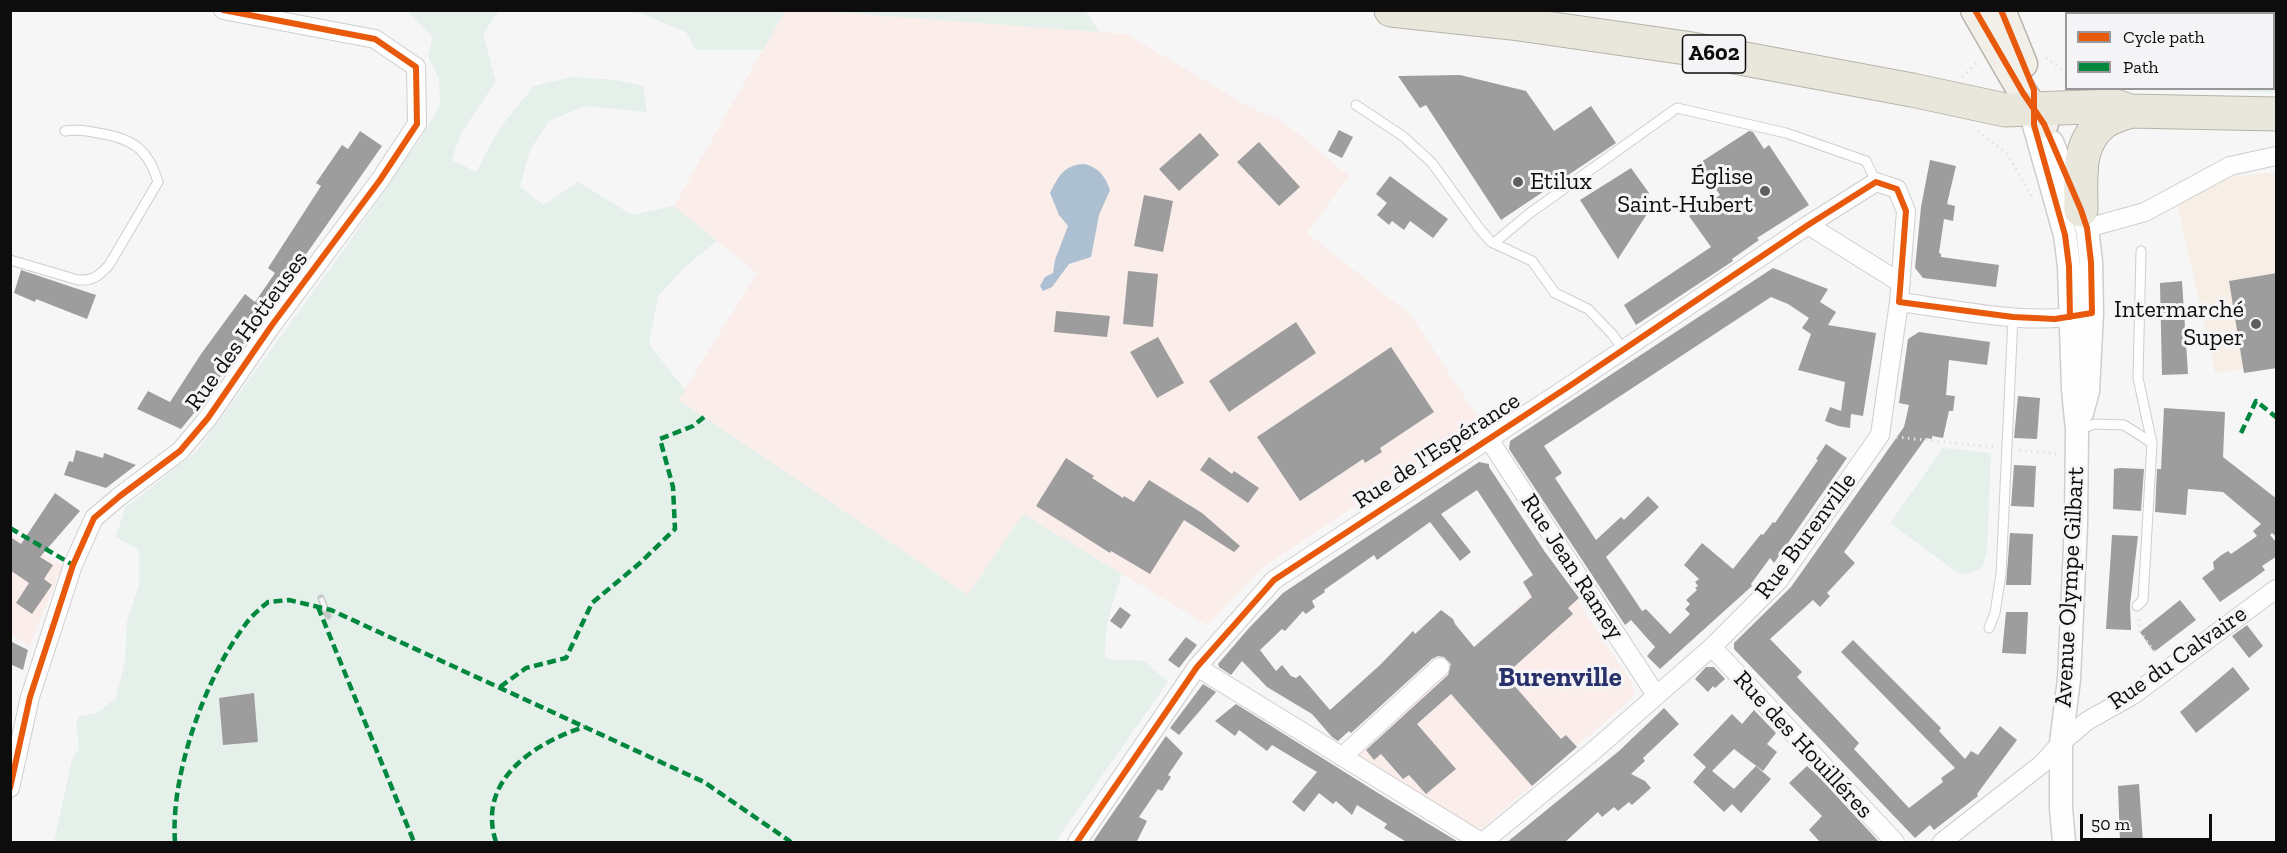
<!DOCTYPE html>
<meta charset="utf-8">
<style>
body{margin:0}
#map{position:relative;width:2287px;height:853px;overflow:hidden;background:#f6f6f7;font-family:"Zilla Slab",serif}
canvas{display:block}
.frame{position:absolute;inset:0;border:12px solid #0d0d0e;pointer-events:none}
.legend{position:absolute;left:2065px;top:12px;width:210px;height:78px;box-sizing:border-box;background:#f5f5f8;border:2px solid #98989a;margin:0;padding:8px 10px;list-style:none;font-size:18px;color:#0d0d0e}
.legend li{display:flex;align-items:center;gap:12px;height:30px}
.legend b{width:30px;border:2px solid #98989a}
.scale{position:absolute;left:2080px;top:814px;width:132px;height:27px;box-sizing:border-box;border:3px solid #0d0d0e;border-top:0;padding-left:8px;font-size:18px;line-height:21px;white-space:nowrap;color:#0d0d0e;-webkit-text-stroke:4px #f5f5f8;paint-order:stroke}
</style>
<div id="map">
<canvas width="2287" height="853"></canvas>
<div class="frame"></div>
<ul class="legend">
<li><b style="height:8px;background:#e8590c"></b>Cycle path</li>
<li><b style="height:8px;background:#00873e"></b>Path</li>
</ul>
<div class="scale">50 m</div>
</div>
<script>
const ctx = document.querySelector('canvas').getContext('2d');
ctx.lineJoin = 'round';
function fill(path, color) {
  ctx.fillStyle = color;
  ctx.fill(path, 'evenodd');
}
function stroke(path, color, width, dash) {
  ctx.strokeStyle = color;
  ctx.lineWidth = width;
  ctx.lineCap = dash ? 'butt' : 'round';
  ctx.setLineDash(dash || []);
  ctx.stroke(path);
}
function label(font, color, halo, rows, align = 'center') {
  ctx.font = font + ' "Zilla Slab",serif';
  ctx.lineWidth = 6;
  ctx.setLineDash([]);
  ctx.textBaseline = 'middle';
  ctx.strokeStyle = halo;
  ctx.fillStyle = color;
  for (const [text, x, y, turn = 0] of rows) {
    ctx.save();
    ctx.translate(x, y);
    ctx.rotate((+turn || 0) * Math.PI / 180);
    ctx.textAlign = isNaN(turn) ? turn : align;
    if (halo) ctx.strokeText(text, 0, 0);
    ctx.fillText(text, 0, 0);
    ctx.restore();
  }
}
const commercial = new Path2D(`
 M 2276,173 L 2276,365 L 2215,373 L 2177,203 L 2219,177 Z`);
const education = new Path2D(`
 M 785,11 L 819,11 L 1126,34 L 1246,105 L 1284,122 L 1349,176 L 1307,233 L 1411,315 L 1481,422 L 1263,567 L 1207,625 L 1023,514 L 968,595 L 678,400 L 757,273 L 674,206 Z
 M 10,533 L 62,566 L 29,647 L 11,634 Z
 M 1555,567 L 1633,685 L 1634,693 L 1632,698 L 1484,827 L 1474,829 L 1354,755 L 1438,673 L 1470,645 L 1475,646 L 1540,586 Z`);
const green = new Path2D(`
 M 407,11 L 499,11 L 483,34 L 496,81 L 460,135 L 452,160 L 476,172 L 499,129 L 534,86 L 571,77 L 616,80 L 643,86 L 647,112 L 585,106 L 549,121 L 530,150 L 520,187 L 543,205 L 578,182 L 632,215 L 674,206 L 717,241 L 686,266 L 658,296 L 649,344 L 685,390 L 679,400 L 968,595 L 1023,514 L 1122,574 C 1112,602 1104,628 1105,659 L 1144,661 L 1168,682 L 1055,842 L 54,842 L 72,760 L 79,748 L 76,723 L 80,716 L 97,713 L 116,698 L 125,661 L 127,622 L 139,585 L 139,550 L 116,537 L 125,508 L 197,451 L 343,251 L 419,141 L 440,105 L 439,79 L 428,56 L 433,37 Z
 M 619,11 L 785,11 L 763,50 L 696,50 L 686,32 L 640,13 Z
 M 819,11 L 1085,11 L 1100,32 Z
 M 2274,47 L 2276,47 L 2276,93 L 2198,89 L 2274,88 Z
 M 1943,448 L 1991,453 L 1987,551 L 1982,568 L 1967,574 L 1958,573 L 1890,523 Z`);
const water = new Path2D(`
 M 1085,164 C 1099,168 1105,176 1110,190 L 1099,215 L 1091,257 L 1069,264 L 1052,287 L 1043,291 L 1040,286 L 1045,277 L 1053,273 L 1055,260 L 1068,226 L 1059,215 L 1050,193 C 1059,176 1063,165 1085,164 Z`);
const building = new Path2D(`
 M 1460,75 L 1526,91 L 1554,131 L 1591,106 L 1616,143 L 1501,220 L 1426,105 L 1420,108 L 1398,76 Z
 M 1339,130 L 1353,137 L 1342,158 L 1328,151 Z
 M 360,131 L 382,146 L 199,407 L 181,429 L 137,409 L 148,391 L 170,402 L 201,354 L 245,294 L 255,302 L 275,273 L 268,268 L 321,186 L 316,183 L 342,145 L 348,149 Z
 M 1749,131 L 1753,132 L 1764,149 L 1769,145 L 1809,205 L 1757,238 L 1759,240 L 1732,259 L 1733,261 L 1636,325 L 1624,305 L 1711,247 L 1689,216 L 1720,195 L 1698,164 Z
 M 1200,133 L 1219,155 L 1179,191 L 1159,169 Z
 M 1259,142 L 1300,187 L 1279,206 L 1237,162 Z
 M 1930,160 L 1956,166 L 1947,204 L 1955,206 L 1953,221 L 1944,219 L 1939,253 L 1941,254 L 1941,257 L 1999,265 L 1996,287 L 1923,278 L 1915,268 L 1921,207 Z
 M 1631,168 L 1649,193 L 1641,204 L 1647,214 L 1618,259 L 1580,200 Z
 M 1390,176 L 1448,219 L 1433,238 L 1410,221 L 1404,230 L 1392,221 L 1389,225 L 1377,215 L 1387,203 L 1376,194 Z
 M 1144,195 L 1173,201 L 1163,252 L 1134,246 Z
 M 1773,268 L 1828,289 L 1820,302 L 1836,312 L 1828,325 L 1876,333 L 1863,416 L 1851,414 L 1850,428 L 1838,426 L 1825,421 L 1830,407 L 1841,411 L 1845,382 L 1798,370 L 1811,334 L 1802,328 L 1809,318 L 1788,304 L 1771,297 L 1544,446 L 1562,473 L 1555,478 L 1596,540 L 1621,517 L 1624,520 L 1648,496 L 1659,507 L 1606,557 L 1642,611 L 1646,609 L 1670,634 L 1690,614 L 1685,609 L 1690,604 L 1686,600 L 1697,590 L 1695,588 L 1698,586 L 1695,582 L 1699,579 L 1684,565 L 1702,543 L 1733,569 L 1761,534 L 1763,535 L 1773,522 L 1775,523 L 1818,460 L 1816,459 L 1826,444 L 1847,458 L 1774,563 L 1770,558 L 1751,584 L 1752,586 L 1660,669 L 1647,656 L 1655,647 L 1631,620 L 1625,625 L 1509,449 L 1510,441 Z
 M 21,270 L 96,295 L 87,319 L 36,299 L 35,302 L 14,293 Z
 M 1128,271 L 1158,274 L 1153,327 L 1123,324 Z
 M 2277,273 L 2277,368 L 2244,373 L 2229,281 Z
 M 2182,281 L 2188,374 L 2162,375 L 2160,283 Z
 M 1056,311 L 1110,316 L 1107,337 L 1054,332 Z
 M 1296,322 L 1316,353 L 1229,412 L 1209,381 Z
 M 1919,332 L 1990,342 L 1987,365 L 1949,360 L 1946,395 L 1955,396 L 1953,411 L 1949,411 L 1943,438 L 1932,436 L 1932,439 L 1926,438 L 1844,552 L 1855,563 L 1827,593 L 1830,596 L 1820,607 L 1813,600 L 1770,639 L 1802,672 L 1797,677 L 1859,743 L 1854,749 L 1909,808 L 1943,782 L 1941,778 L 1955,768 L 1841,652 L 1853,640 L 1941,728 L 1939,731 L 1965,759 L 1971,751 L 1978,755 L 2000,726 L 2017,740 L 1977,794 L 1978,796 L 1934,830 L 1930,825 L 1915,838 L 1734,649 L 1734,643 L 1791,587 L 1904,427 L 1909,405 L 1899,403 L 1908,339 Z
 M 1158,337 L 1184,383 L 1157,398 L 1130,352 Z
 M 1391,347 L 1434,412 L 1380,448 L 1382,452 L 1365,463 L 1363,459 L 1300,501 L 1257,437 Z
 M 2018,396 L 2040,398 L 2037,439 L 2014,438 Z
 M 2164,408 L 2225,412 L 2223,457 L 2277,499 L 2277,537 L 2272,533 L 2270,535 L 2277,543 L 2277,556 L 2262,566 L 2265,570 L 2253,579 L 2220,602 L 2202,578 L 2214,569 L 2213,562 L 2220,556 L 2228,551 L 2231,554 L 2257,536 L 2253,531 L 2261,524 L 2223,492 L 2188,489 L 2186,515 L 2155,512 L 2157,469 L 2161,469 Z
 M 76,450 L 103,458 L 104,453 L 136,465 L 106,488 L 64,475 L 69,461 L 73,462 Z
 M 1209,457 L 1232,474 L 1234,471 L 1259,488 L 1248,503 L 1200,470 Z
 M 1066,458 L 1094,476 L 1092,478 L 1123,498 L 1124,496 L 1134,502 L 1149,480 L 1202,513 L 1240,546 L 1234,552 L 1184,520 L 1150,574 L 1111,551 L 1110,553 L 1036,506 Z
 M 1479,462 L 1489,464 L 1489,467 L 1545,552 L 1579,598 L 1568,608 L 1573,614 L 1505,675 L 1561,739 L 1566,735 L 1577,747 L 1532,786 L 1451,694 L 1417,724 L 1456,769 L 1426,794 L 1409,775 L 1403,779 L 1381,754 L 1374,760 L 1366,750 L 1448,675 L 1451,664 L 1444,657 L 1438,656 L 1432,659 L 1351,733 L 1349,731 L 1338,741 L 1332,737 L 1312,714 L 1267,687 L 1242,661 L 1231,675 L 1219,667 L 1218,664 L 1249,628 L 1283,593 ZM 1477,490 L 1533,575 L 1523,582 L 1532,597 L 1474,647 L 1455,624 L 1453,619 L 1441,610 L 1415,634 L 1413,631 L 1380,665 L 1330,710 L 1300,675 L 1296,678 L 1291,676 L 1282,665 L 1276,671 L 1260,650 L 1282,629 L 1285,631 L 1303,611 L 1306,614 L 1315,607 L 1312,601 L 1325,592 L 1324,590 L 1374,555 L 1377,560 L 1430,522 L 1460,561 L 1471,552 L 1441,514 Z
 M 2014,465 L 2036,466 L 2034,507 L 2011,506 Z
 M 2120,468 L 2144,469 L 2141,511 L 2113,509 L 2114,469 Z
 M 55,493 L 80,511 L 40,557 L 53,565 L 44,579 L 52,585 L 32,614 L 16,603 L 29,583 L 10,570 L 10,537 L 21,544 Z
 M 2010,533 L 2033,534 L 2031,585 L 2006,585 Z
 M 2112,535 L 2138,536 L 2130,605 L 2131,630 L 2106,629 Z
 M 2180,600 L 2196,620 L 2154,652 L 2140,632 Z
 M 1120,607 L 1131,615 L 1121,629 L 1110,621 Z
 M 2006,612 L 2028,612 L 2026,654 L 2002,653 Z
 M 2247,625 L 2263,646 L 2249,658 L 2232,636 Z
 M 1186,637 L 1197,645 L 1179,668 L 1168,660 Z
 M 10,641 L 28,650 L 23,670 L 10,664 Z
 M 1706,667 L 1714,667 L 1725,679 L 1715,688 L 1713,686 L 1708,692 L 1695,679 Z
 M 2233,667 L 2250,689 L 2196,733 L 2180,712 Z
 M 1203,684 L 1216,692 L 1179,735 L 1170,728 Z
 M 254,693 L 258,742 L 223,745 L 219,698 Z
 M 1236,704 L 1386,798 L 1460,843 L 1408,843 L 1384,828 L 1387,824 L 1357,805 L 1352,815 L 1336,801 L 1333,804 L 1319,793 L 1304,812 L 1292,802 L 1317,772 L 1272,745 L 1267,751 L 1239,730 L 1235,736 L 1215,721 Z
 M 1664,708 L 1679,724 L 1643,758 L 1645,761 L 1631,774 L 1645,781 L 1651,788 L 1632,805 L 1629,802 L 1618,811 L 1614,807 L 1602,817 L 1598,812 L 1564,843 L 1506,843 L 1619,751 Z
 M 1754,710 L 1776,733 L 1767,744 L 1777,752 L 1763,771 L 1734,749 L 1712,771 L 1734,789 L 1756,766 L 1771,779 L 1741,813 L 1732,804 L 1724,812 L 1693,782 L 1706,767 L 1693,755 L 1732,714 L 1742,724 Z
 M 1166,736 L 1183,753 L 1168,775 L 1171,777 L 1162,791 L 1158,789 L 1139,817 L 1147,821 L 1136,843 L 1092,843 Z
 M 1807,766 L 1820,778 L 1880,843 L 1821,843 L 1809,830 L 1822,816 L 1789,783 Z
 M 2139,784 L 2143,843 L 2120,843 L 2118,786 Z`);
const path = new Path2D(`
 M 2046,58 L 2066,73
 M 1962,77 L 1979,61
 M 1978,131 L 2007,154 L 2032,196
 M 1896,437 L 1994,447
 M 2019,450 L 2057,454
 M 2139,619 L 2140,632 L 2157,655`);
const service = new Path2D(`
 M 1356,105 L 1404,137 L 1432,163 L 1479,228 L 1491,242 L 1532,261 L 1555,293 L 1588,309 L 1613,335 L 1623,350
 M 1494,243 L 1530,213 L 1677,108 L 1786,133 L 1866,161 L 1876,182
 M 10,260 L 78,280 C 93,281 99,276 109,265 L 158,182 C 148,148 131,138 98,133 C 87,131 77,129 65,131
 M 2077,430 L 2095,424 L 2124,425 L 2152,443
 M 2137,606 L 2143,600 L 2152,443 L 2138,378 L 2141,251
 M 1989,628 L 1995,613 L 2001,574 L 2013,317`);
const minor = new Path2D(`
 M 1808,225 L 1901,283
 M 2087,228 L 2145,212 L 2230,166 L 2276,156
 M 1899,302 C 1955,309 2027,326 2082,315
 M 1488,438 L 1656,695
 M 1712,647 L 1895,842
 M 1197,667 L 1481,842
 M 1342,757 L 1440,667
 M 10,788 L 30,697 L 73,565 L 94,518 L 120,496 L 180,451 L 208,418 L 272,325 L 380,180 L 417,124 L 416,67 L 375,39 L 223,10
 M 1077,842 L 1197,667 L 1274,580 L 1568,387 L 1808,225 L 1876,182 L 1897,189 L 1906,211 L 1899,302 L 1880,435 L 1778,581 L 1712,647 L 1591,753 L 1483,842
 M 1942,842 L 2042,764 L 2061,743 L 2087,721 L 2133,695 L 2276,589`);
const tertiary = new Path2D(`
 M 2034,125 L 2065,235 L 2069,266 L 2073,390 L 2077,430 L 2076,525 L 2069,679 L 2061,743 L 2061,808 L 2064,842
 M 2052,142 L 2087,228 L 2091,262 L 2092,313 L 2088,391 L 2082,413`);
const primary = new Path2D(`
 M 1975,10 L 2023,93 L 2044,124
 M 2001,10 L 2023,64`);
const motorway = new Path2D(`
 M 1391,10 L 1512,23 L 1686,48 L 1912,90 L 2005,110 L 2115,106 L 2130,111 L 2276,114
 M 2081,210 C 2081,178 2076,143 2104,122 C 2111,117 2122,114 2130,111`);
const rail = new Path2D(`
 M 321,598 L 328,616`);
const quiet = new Path2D(`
 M 2241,433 L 2256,401 L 2276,417
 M 10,528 L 73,565
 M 318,607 L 414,842
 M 500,687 L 526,668 L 566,658 L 592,603 L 640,563 L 675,529 L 673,487 L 660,439 L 693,426 L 704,417
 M 175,842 C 170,776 205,678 245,625 C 251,616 260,609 268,602 L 289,600 L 331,610 L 704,782 L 791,842
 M 496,842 C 476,781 534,743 584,727`);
const cycleway = new Path2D(`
 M 2001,10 L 2034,90 L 2034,125 L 2065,235 L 2069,266 L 2070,317
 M 10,788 L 30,697 L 73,565 L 94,518 L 120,496 L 180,451 L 208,418 L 272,325 L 380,180 L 417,124 L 416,67 L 375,39 L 223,10
 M 1077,842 L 1197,667 L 1274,580 L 1568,387 L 1808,225 L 1876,182 L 1897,189 L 1906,211 L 1899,302 L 2013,317 L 2055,319 L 2092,313 L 2091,262 L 2087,228 L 2081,210 L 2044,124 L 2023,93 L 1975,10`);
const markers = [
 [1518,182,6,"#5f5f60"],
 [1765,191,6,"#5f5f60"],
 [2256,324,6,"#5f5f60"]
];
const shields = [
 [1714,54,63]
];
const shieldNames = [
 ["A602",1714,54]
];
const poiNames = [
 ["Église",1753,177],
 ["Saint-Hubert",1753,205],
 ["Etilux",1530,182,"left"],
 ["Intermarché",2244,310],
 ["Super",2244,338]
];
const streetNames = [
 ["Rue des Hotteuses",247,331,-54],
 ["Rue de l'Espérance",1437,451,-33],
 ["Rue Burenville",1806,536,-53],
 ["Rue Jean Ramey",1572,567,57],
 ["Avenue Olympe Gilbart",2070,587,-87],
 ["Rue du Calvaire",2178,658,-35],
 ["Rue des Houilléres",1803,745,47]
];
const quarterNames = [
 ["Burenville",1560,678]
];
fill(commercial, '#f7efe5');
fill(education, '#fbede9');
fill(green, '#e4f0e9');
fill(water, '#adc0d2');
fill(building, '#9d9d9e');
stroke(service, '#cecece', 11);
stroke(minor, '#cecece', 20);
stroke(tertiary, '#cecece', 25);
stroke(primary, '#b7b3a8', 31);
stroke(motorway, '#b7b3a8', 35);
stroke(path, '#e1e1e2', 3, [1.5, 4.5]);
stroke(service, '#fefefe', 9);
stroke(minor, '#fefefe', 18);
stroke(tertiary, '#fefefe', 22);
stroke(primary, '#f2efe9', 28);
stroke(motorway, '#e9e6db', 33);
stroke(rail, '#c6c6c7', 7);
stroke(rail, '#f5f5f8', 4.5, [14]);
stroke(quiet, '#00873e', 4.5, [9, 4.5]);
stroke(cycleway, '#e8590c', 6);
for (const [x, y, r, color] of markers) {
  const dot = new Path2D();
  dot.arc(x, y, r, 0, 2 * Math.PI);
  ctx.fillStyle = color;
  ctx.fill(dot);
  stroke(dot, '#f5f5f8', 2);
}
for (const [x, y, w] of shields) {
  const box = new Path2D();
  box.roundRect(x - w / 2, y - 19, w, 38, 4.5);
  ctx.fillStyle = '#f5f5f8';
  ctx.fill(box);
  stroke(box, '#0d0d0e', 1.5);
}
label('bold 22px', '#0d0d0e', null, shieldNames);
label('24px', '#0d0d0e', '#f5f5f8', poiNames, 'right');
label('24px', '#0d0d0e', '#f5f5f8', streetNames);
label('bold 27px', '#29316b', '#f5f5f8', quarterNames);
</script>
